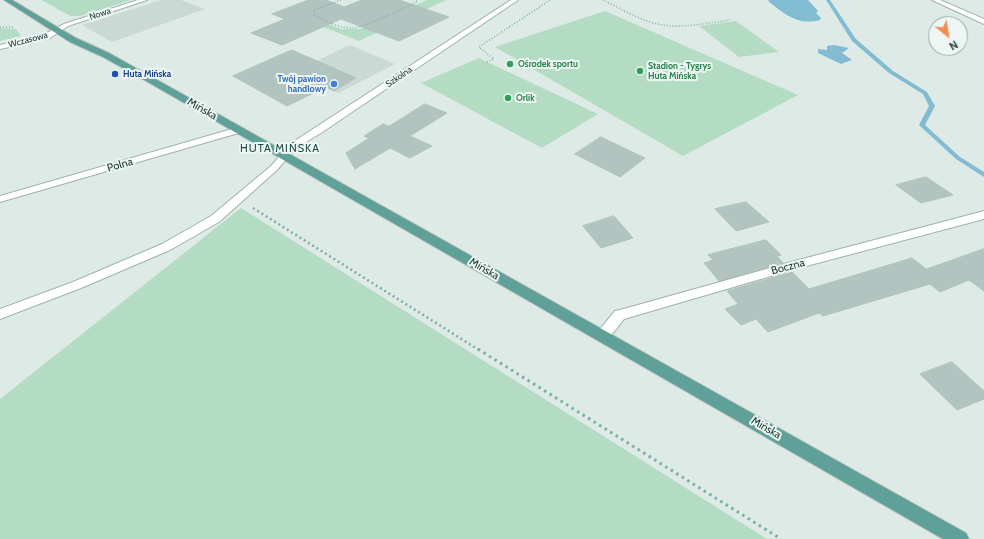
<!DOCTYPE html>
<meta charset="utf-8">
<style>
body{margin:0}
#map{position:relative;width:984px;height:539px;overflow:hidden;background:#ddeae5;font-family:Cabin,sans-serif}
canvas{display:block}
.north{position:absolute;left:928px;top:16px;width:40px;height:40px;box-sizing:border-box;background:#edf6f3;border:1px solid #9aaaa7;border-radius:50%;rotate:150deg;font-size:11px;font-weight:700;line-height:16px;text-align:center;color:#1e3935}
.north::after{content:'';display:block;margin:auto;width:14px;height:18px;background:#f78c4d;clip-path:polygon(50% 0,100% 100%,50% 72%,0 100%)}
</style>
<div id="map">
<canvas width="984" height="539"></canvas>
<div class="north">N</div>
</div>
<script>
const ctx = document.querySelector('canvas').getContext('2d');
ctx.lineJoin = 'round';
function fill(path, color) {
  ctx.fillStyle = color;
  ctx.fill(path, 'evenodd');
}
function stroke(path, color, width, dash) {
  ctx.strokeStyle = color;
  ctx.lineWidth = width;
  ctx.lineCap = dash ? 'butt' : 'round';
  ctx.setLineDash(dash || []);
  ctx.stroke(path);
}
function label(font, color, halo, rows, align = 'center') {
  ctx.font = font + ' Cabin,sans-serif';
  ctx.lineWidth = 4;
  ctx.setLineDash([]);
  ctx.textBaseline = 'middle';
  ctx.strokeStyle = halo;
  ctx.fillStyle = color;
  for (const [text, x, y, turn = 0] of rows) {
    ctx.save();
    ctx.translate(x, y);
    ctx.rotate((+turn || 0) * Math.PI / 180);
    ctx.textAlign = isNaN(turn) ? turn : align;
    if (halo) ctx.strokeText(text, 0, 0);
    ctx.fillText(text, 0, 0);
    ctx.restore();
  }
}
const built = new Path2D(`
 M 161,0 L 181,0 L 205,9 L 112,42 L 82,25 Z
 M 350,45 L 395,64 L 338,93 L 293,72 Z`);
const green = new Path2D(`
 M 42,0 L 131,0 L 80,16 L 70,16 Z
 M 427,0 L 446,0 L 359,41 L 296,16 L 311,17 L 341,29 L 360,29 Z
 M 605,11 L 798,95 L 683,156 L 495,47 Z
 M 736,21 L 779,52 L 739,57 L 699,26 Z
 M 0,28 L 16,29 L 21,36 L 0,41 Z
 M 479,58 L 487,62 L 598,114 L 542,148 L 421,83 Z
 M 241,208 L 767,539 L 0,539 L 0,399 Z`);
const water = new Path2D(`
 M 769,0 L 808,0 L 818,11 L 816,13 L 821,18 L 820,20 C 797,26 785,14 768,1 Z
 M 834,45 L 849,48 L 842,53 L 852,60 L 841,64 L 818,53 L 818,49 L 827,50 L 827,46 Z`);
const stream = new Path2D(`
 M 826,0 L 830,0 L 856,39 L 893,71 L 927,92 L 935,106 L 925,125 L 960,157 L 984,172 L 984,177 L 956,159 L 920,126 L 919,125 L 929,106 L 923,94 L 889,73 L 852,41 Z`);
const building = new Path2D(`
 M 309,0 L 326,0 L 344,7 L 362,0 L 399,0 L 449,17 L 399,41 L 341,19 L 282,45 L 251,33 L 285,19 L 272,14 Z
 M 292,50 L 356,78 L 334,91 L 326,87 L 287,106 L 233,76 Z
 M 425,104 L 447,113 L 410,136 L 432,146 L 410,158 L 390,148 L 355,169 L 346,153 L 369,138 L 364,136 L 383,124 L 389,126 Z
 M 601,137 L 645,158 L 620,177 L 575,154 Z
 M 926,177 L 953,195 L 921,203 L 896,185 Z
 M 746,202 L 769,222 L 736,231 L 715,209 Z
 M 614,216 L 633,238 L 601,248 L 583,226 Z
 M 766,240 L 781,255 L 777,256 L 783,263 L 719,281 L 704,263 L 713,260 L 708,255 Z
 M 984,249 L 984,291 L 969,280 L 940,292 L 930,284 L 823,316 L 819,313 L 768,332 L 756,319 L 741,325 L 725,309 L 738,304 L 727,291 L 792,272 L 809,289 L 912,258 L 926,269 Z
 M 952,362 L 984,391 L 984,399 L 957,410 L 920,374 Z`);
const pathFar2 = new Path2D(`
 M 341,0 L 314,10 L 314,15 C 325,20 340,29 352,28 C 365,27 399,10 413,4 L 418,0
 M 603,0 C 622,9 642,22 663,25 C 684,28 708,23 730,20
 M 0,27 L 13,27
 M 487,62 L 494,59 L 479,47 L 550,0`);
const pathFar1 = new Path2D(`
 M 253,208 L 479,350`);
const path = new Path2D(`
 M 478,349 L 781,539`);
const minor = new Path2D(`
 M 138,0 L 147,0 L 68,26 L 50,38 L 0,49 L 0,45 L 45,34 L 64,24 Z
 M 511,0 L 518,0 L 321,133 L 296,148 L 277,170 L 219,222 L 170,250 L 81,288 L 0,319 L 0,309 L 73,282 L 162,244 L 211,216 L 271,166 L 290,144 Z
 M 932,0 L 940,0 L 984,19 L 984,24 Z
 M 239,127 L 244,130 L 242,132 L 0,202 L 0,196 Z
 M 984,211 L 984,219 L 795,269 L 624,319 C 617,327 609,343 597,339 L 595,335 L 615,311 L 620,310 L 795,261 Z`);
const major = new Path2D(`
 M 4,0 L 12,0 L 76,38 L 109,53 L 152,77 L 966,533 L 969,539 L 943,539 L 146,81 L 103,57 L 70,42 Z`);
const markers = [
 [510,64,4,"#2e9e5b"],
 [640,71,4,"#2e9e5b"],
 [115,74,4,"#1a4fb4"],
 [334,84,4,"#3f7fe0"],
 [508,98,4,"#2e9e5b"]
];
const farStreetnames = [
 ["Nowa",100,14,-18],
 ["Wczasowa",28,40,-15],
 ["Szkolna",399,77,-34]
];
const farLeisurenames = [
 ["Ośrodek sportu",518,64],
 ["Stadion - Tygrys",648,66],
 ["Huta Mińska",648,76],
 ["Orlik",516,98]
];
const farTransitnames = [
 ["Huta Mińska",123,74]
];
const farShopnames = [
 ["Twój pawion",326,79],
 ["handlowy",326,89]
];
const streetNames = [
 ["Mińska",202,109,30],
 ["Polna",120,165,-16],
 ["Boczna",788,267,-15],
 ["Mińska",484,269,30],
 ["Mińska",766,428,30]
];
const farQuarternames = [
 ["HUTA MIŃSKA",280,149]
];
fill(built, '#cbd9d5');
fill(green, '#b4dcc4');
fill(water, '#81bcd2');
fill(stream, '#81bcd2');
fill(building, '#b2c4bf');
stroke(building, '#afc3bd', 1);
stroke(minor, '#a0b1ad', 2);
stroke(major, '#bcc4c2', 2);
stroke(pathFar2, '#7cafa5', 1.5, [1, 2]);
stroke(pathFar1, '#7cafa5', 2.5, [2, 3]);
stroke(path, '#7cafa5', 3, [2.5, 4]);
fill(minor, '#fff');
fill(major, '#5fa198');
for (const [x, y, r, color] of markers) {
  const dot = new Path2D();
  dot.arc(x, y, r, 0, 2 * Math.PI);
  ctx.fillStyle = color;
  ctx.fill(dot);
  stroke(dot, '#edf6f3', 1.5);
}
label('9px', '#1e3935', '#edf6f3', farStreetnames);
label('bold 9px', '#27864d', '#edf6f3', farLeisurenames, 'left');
label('bold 9px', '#164399', '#edf6f3', farTransitnames, 'left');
label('bold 9px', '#366cbe', '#edf6f3', farShopnames, 'right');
label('11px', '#1e3935', '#edf6f3', streetNames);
ctx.letterSpacing = '1px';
label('11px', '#1a4c46', '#edf6f3', farQuarternames);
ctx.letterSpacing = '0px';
</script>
